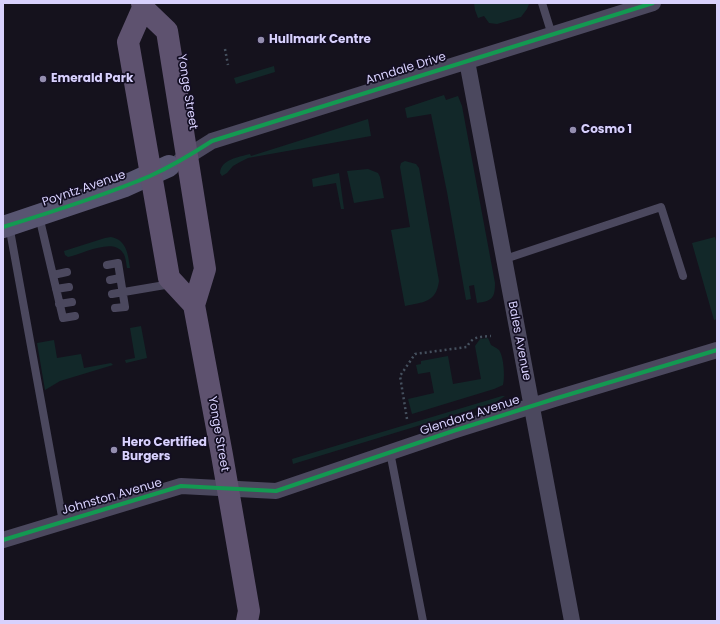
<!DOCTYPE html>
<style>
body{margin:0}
#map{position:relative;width:720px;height:624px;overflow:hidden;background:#15121d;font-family:Poppins,sans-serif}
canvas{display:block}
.frame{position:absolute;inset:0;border:4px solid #d8d1fd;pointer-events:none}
</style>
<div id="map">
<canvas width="720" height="624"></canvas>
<div class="frame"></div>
</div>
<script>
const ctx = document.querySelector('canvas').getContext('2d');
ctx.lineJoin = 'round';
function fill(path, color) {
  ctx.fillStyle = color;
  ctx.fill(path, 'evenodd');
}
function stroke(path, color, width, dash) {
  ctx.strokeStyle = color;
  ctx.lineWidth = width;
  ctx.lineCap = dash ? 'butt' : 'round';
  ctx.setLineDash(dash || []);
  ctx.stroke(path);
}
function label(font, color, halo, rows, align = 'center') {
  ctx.font = font + ' Poppins,sans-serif';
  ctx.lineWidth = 3.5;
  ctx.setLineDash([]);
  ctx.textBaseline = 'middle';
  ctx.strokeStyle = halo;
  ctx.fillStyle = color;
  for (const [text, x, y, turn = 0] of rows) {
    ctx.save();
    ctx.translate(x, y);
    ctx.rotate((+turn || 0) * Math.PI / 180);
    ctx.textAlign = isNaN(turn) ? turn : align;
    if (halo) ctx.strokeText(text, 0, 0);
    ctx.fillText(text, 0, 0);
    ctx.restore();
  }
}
const green = new Path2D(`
 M 474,3 L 529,3 L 529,4 L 527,9 L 521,17 L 497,24 L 489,23 L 484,16 L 478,18 L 475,10 Z
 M 274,66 L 275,72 L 236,84 L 234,78 Z
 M 444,95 L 446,100 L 458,96 L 462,106 L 495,283 C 495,298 492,301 477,303 L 474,285 L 469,286 L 471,299 L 466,300 L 447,192 L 431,114 L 407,118 L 405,108 Z
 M 368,119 L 371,136 L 248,158 L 240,162 L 233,166 L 227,173 L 222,176 L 220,173 C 221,159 239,157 250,154 L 251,156 Z
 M 405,161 L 416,164 L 419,168 L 439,281 C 436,303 423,302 405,306 L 391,230 L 410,227 L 400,167 L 401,163 Z
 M 368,169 L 378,173 L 380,177 L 384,198 L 354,203 L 347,171 Z
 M 339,173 L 344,209 L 341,209 L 336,183 L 313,187 L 312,179 Z
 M 111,237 C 127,240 128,255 130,268 L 127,268 C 126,263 126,257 123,253 C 113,237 83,254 68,257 L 65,255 L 64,251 L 105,238 Z
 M 715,237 L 717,245 L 717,319 L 714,320 L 692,243 Z
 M 141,326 L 147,358 L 126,363 L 125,360 L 135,358 L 130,328 Z
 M 488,338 L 491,345 C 494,347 497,348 499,350 C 504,357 505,378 503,385 L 494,389 L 412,414 L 408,399 L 434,393 L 430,372 L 418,374 L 416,365 L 421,364 L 421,361 L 448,356 L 453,384 L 481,379 L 475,346 L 480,339 Z
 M 54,340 L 57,358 L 81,354 L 84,368 L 111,363 L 113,365 L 60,381 L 45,390 L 37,343 Z
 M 502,396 L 505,396 L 496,402 L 293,464 L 292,459 Z`);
const path = new Path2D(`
 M 225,49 L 228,65
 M 407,419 L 400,376 L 415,354 L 467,347 C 472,336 480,337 491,336`);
const lane = new Path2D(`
 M 542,3 L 552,35
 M 39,216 L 63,318 L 75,316
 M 9,225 L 63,522
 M 505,259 L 661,207 L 683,276
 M 107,265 L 118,263 L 125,307 L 115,308
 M 53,275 L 67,272
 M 110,280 L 120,278
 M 56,289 L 69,287
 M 112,294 L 171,284
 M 59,304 L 72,302
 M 390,452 L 423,621`);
const street = new Path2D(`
 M 467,61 L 572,621
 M 180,161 L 212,141 L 653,3
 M 3,540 L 181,486 L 276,491 L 453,431 L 554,399 L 717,350`);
const secondary = new Path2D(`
 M 3,227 L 125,186 L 169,166`);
const primary = new Path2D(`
 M 142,3 L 143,8 L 128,42 L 169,278 L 194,305
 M 143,8 L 167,31 L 205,269 L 194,305 L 222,455 L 249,611 L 247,621`);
const cycleway = new Path2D(`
 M 3,227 C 52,212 103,196 150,176 C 172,166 192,154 212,141 L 653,3
 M 3,540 L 181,486 L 276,491 L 453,431 L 554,399 L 717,350`);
const markers = [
 [261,40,4,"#948eaf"],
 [43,79,4,"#948eaf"],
 [573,130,4,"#948eaf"],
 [114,450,4,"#948eaf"]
];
const poiNames = [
 ["Hullmark Centre",269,40],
 ["Emerald Park",51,79],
 ["Cosmo 1",581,130],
 ["Hero Certified",122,443],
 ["Burgers",122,457]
];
const streetNames = [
 ["Anndale Drive",406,69,-17],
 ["Yonge Street",187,92,81],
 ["Poyntz Avenue",84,189,-19],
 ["Bales Avenue",519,341,79],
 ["Glendora Avenue",470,416,-18],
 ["Yonge Street",218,434,80],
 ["Johnston Avenue",112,497,-16]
];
fill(green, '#122829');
stroke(path, '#45505e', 2.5, [2, 3]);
stroke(lane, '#4b485e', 8);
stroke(street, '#4b485e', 16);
stroke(secondary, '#585571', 22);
stroke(primary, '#5e526f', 22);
stroke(cycleway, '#139951', 4);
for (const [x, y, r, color] of markers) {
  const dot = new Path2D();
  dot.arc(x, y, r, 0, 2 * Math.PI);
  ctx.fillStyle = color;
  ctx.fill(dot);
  stroke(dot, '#130e22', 1.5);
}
label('bold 12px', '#d8d1fd', '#130e22', poiNames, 'left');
label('12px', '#d8d1fd', '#130e22', streetNames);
</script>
